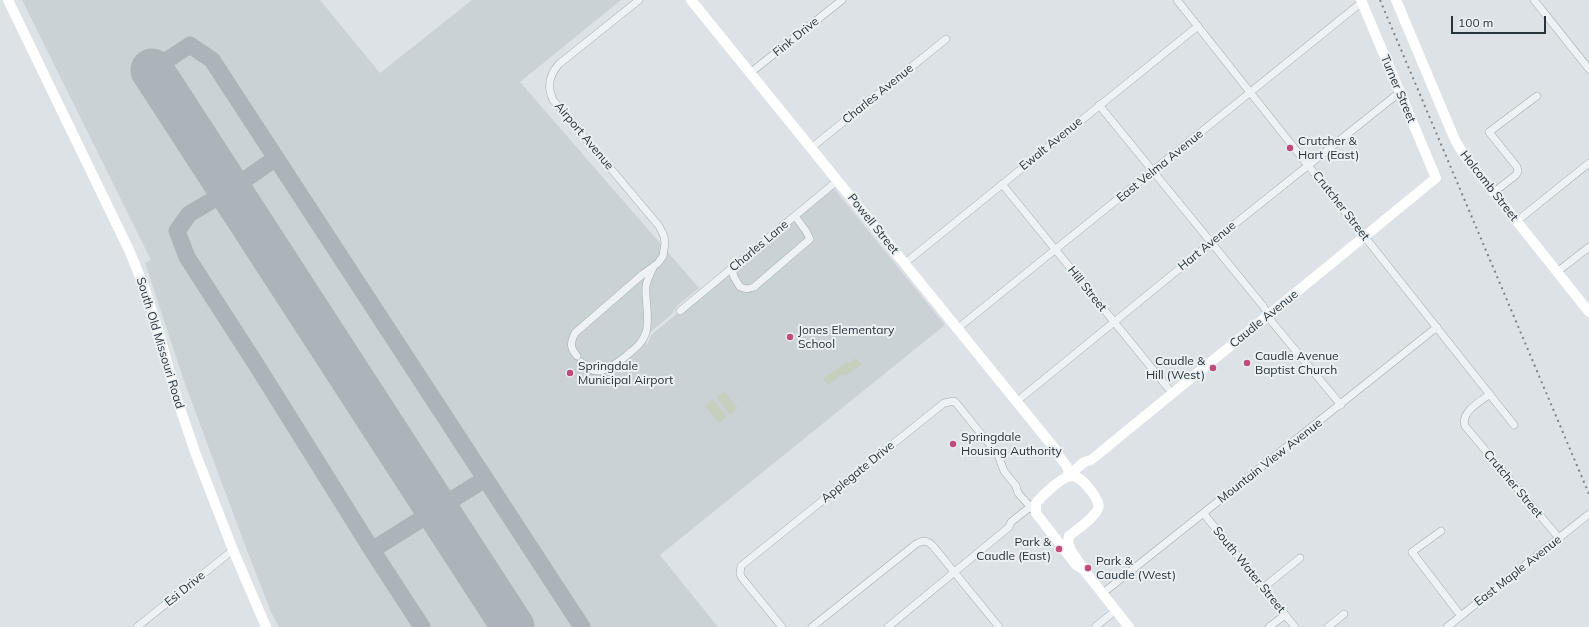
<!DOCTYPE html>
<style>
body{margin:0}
#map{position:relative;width:1589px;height:627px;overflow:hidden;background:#dce2e5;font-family:Mulish,sans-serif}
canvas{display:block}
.scale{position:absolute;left:1451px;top:16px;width:95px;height:18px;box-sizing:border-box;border:2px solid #28333a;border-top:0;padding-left:5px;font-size:12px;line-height:14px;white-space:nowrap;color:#28333a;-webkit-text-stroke:3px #ebf0f3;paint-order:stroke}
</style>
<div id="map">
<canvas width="1589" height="627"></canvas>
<div class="scale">100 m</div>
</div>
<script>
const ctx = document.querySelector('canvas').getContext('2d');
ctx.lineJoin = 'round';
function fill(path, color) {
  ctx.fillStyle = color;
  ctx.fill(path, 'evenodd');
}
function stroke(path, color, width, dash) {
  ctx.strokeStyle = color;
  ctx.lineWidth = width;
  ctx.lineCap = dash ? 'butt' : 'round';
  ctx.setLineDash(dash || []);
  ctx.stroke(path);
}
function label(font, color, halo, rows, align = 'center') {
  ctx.font = font + ' Mulish,sans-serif';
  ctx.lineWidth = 4;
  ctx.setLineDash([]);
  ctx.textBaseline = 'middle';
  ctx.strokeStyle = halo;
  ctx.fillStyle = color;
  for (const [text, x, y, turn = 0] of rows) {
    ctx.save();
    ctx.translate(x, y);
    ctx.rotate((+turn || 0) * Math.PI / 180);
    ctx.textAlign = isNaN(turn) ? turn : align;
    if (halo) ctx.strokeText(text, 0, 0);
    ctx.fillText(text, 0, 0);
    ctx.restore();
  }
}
const built = new Path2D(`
 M 22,0 L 320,0 L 380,73 L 472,0 L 621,0 L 520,82 L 699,288 L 677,306 L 671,315 L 648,334 L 646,342 L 647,345 L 651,335 L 832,186 L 945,325 L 660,555 L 718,627 L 279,627 L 271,612 L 243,540 L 184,381 L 145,263 L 151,260 Z`);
const green = new Path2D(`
 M 856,358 L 861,365 L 845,376 L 843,374 L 828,385 L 823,379 L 846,362 L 849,363 Z
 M 724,391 L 738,408 L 730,415 L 716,397 Z
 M 713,399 L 727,417 L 719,423 L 705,406 Z`);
const taxiway = new Path2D(`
 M 152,70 L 190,45 L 212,60 L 582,627
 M 276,158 L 230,190 L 189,214 L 177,231 L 187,257 L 259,369 L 372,550 L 422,627
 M 372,550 L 485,479`);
const runway = new Path2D(`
 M 152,70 L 513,627`);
const street = new Path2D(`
 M 1177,0 L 1514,425
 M 1534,0 L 1589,69
 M 750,73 L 842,0
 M 1099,105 L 1263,306 L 1272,322 L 1341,405
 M 811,148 L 946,39
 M 1002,184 L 1172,393
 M 1494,192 L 1516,175 L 1518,171 L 1517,167 L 1489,132 L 1537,96
 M 1517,221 L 1589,163
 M 905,263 L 1198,26
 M 732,268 L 734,277 L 740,287 L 747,289 L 754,287 L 810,239 L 806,231 L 795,216
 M 1557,272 L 1589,247
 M 680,311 L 837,181
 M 958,328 L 1362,2
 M 577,356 C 570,348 570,343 575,333 L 643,274 L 658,263 L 663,256 L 665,243 L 664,236 L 659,226 L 553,100 C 547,87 549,75 559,64 L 639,0
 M 581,362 C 597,380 612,367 626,356 C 634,349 643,343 646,332 C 650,318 645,301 646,286 C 647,280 650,274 653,268
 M 1490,394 C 1481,401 1460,412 1465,426 L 1559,538
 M 1016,402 L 1211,243 L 1400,92
 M 1204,514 L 1295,627
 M 1441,531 L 1412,552 L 1461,616
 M 1263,588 L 1300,558
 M 1103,593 L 1437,327
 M 137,627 L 233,550
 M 782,627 L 742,578 L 740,574 L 741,566 L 944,403 L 954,401 L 957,404 L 998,455 L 1004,471 L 1016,486 L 1018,493 L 1036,513
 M 812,627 L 916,544 C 923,540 927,540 933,546 L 999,627
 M 888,627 L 1009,527 L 1011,522 L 1034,504
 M 1095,627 L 1116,610
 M 1269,627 L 1285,615
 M 1328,627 L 1344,614
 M 1447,627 L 1589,514`);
const secondary = new Path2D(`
 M 8,0 L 129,250 L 145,289 L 159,333 L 177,399 L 195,452 L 233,550 L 266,627
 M 691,0 L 1055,449 C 1058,459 1071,465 1068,476
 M 1396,0 L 1455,140 L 1464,155 L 1589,312
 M 1068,476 L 1084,462 L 1091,460 L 1436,178 L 1361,0
 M 1083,569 C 1078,558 1065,549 1069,536 C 1076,530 1096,517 1098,508 C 1100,502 1095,497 1092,492 C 1087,486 1081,477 1073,476 C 1063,475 1043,495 1036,503 L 1036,513 L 1076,565 L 1083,569 L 1129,627`);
const rail = new Path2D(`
 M 1380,0 L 1589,494`);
const markers = [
 [1290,148,4,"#bf4c7c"],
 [790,337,4,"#bf4c7c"],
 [1247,363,4,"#bf4c7c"],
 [1213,368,4,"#bf4c7c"],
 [570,373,4,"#bf4c7c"],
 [953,444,4,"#bf4c7c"],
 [1059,549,4,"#bf4c7c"],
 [1088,568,4,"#bf4c7c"]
];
const streetNames = [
 ["Fink Drive",796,37,-39],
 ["Turner Street",1398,89,67],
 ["Charles Avenue",878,94,-39],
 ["Airport Avenue",584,136,50],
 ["Ewalt Avenue",1051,144,-39],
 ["East Velma Avenue",1160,166,-39],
 ["Holcomb Street",1489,186,52],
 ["Crutcher Street",1341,206,52],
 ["Powell Street",873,224,51],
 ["Charles Lane",759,246,-40],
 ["Hart Avenue",1207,246,-39],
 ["Hill Street",1087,289,51],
 ["Caudle Avenue",1264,319,-39],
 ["South Old Missouri Road",160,343,73],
 ["Mountain View Avenue",1270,461,-38],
 ["Applegate Drive",858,472,-39],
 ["Crutcher Street",1513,484,50],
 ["South Water Street",1249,570,51],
 ["East Maple Avenue",1518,571,-38],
 ["Esi Drive",185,589,-39]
];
const poiNames = [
 ["Crutcher &",1298,141],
 ["Hart (East)",1298,155],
 ["Jones Elementary",798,330],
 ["School",798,344],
 ["Caudle Avenue",1255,356],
 ["Baptist Church",1255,370],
 ["Caudle &",1205,361,"right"],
 ["Hill (West)",1205,375,"right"],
 ["Springdale",578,366],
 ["Municipal Airport",578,380],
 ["Springdale",961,437],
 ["Housing Authority",961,451],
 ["Park &",1051,542,"right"],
 ["Caudle (East)",1051,556,"right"],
 ["Park &",1096,561],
 ["Caudle (West)",1096,575]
];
fill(built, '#cbd2d6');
fill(green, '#c6cebe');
stroke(taxiway, '#aab4b9', 17);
stroke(runway, '#aab4b9', 43);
stroke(street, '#a2aaae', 8);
stroke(street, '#eff2f4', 7);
stroke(secondary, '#fff', 10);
stroke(rail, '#78858d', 2, [2, 4]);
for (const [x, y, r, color] of markers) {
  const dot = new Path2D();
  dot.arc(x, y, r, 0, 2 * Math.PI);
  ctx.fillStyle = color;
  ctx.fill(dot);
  stroke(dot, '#ebf0f3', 1.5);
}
label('12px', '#28333a', '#ebf0f3', streetNames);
label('12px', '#28333a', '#ebf0f3', poiNames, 'left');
</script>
